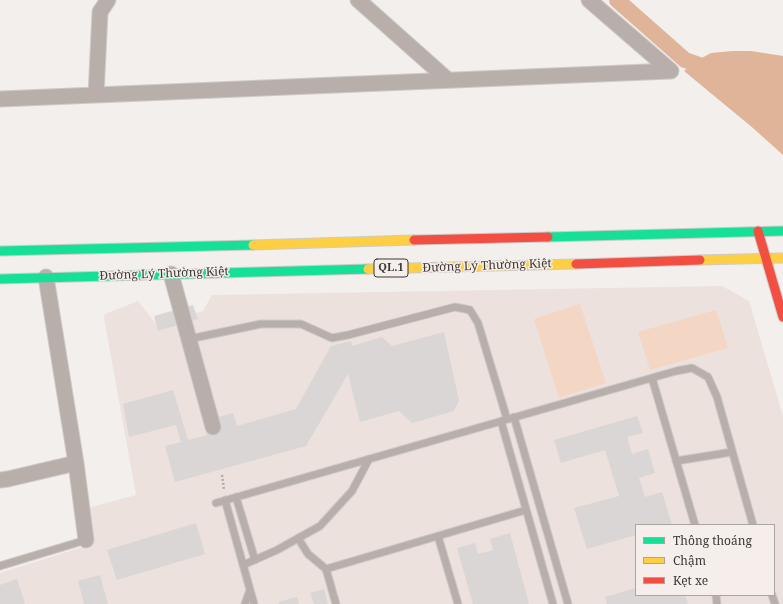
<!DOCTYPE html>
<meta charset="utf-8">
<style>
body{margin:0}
#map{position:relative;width:783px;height:604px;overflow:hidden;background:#f3efed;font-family:"Noto Serif",serif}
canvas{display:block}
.legend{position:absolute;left:635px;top:524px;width:140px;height:72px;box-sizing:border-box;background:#f6eeea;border:1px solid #aba5a2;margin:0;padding:5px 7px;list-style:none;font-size:12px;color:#3b3837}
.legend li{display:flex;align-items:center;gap:8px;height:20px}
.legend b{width:20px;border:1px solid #aba5a2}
</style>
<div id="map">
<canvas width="783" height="604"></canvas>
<ul class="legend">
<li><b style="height:5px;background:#16e098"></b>Thông thoáng</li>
<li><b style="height:5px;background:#ffcf43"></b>Chậm</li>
<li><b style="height:5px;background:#f24e42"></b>Kẹt xe</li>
</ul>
</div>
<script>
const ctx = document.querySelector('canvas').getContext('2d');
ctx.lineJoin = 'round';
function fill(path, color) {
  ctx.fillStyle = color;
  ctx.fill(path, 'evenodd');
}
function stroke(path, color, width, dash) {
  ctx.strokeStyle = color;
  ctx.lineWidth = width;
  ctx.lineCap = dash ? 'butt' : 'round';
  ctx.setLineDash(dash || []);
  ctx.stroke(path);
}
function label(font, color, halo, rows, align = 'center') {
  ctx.font = font + ' "Noto Serif",serif';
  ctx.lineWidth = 3;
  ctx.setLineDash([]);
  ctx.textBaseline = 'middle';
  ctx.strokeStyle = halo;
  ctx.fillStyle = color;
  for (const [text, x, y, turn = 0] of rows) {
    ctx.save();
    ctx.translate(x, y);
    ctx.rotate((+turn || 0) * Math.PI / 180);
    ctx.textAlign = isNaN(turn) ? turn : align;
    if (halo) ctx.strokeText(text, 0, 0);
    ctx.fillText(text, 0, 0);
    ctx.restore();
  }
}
const built = new Path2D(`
 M 722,286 L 749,301 L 783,416 L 783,604 L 0,604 L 0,573 L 92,544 L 88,508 L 136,495 L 104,318 L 105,314 L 138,301 L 156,324 L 203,311 L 212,295 ZM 636,525 L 774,525 L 774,595 L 636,595 Z`);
const green = new Path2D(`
 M 580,304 L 606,383 L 559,398 L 534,319 Z
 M 716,310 L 728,348 L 650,370 L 638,332 Z`);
const water = new Path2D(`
 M 733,51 L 751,51 L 783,56 L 783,155 L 753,128 L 684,71 L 698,60 L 711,53 Z`);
const canal = new Path2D(`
 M 617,0 L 685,60 L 714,70`);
const building = new Path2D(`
 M 193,305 L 198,319 L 158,331 L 154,316 Z
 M 444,332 L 459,401 L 454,411 L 412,423 L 399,411 L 360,422 L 348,374 L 306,446 L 175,482 L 165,446 L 181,442 L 176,425 L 129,437 L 123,404 L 173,390 L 188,440 L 207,435 L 204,421 L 233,413 L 237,426 L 296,409 L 331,346 L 351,341 L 352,346 L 382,337 L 392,346 Z
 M 637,416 L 643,433 L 627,437 L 632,454 L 648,449 L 655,473 L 639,478 L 645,497 L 662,492 L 672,525 L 636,525 L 636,535 L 587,549 L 574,508 L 619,496 L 605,450 L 561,463 L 554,440 Z
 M 196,523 L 205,554 L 117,580 L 107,550 Z
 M 510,533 L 529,604 L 473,604 L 457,548 L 475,543 L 478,554 L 493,550 L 490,539 Z
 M 100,575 L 108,604 L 84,604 L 78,581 Z
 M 17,579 L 25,604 L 0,604 L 0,585 Z
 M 636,588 L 636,595 L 685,595 L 688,604 L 607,604 L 605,597 Z
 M 324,589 L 328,604 L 314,604 L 310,593 Z
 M 297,597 L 299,604 L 279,604 L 278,602 Z`);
const path = new Path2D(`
 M 222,475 L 224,490`);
const lane = new Path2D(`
 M 189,339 L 261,324 L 301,324 L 332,338 L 348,335 L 455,307 L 470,310 L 478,323 L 507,419
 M 652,378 L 695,525
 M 514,417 L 568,604
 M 501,421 L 553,604
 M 676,461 L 732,452
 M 236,497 L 255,560
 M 225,500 L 254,604
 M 216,503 L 676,371 L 692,368 L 708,377 L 717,397 L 753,525
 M 438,536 L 458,604
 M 298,538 L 308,554 L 326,569 L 336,604
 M 243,565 L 277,550 L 320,526 L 352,491 L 369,459
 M 0,566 L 86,540
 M 326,569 L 526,510
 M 716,595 L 717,604
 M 772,595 L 775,604
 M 245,604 L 250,590`);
const street = new Path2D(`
 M 358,0 L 448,80
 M 589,0 L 671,71
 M 96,95 L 100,12 L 108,0
 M 0,99 L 671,71
 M 171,274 L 213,427
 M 46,277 L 76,463 L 86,540
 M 0,480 L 8,479 L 76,463`);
const fast = new Path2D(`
 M 548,237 L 783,231
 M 0,251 L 253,245
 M 0,279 L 368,269`);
const slow = new Path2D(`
 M 253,245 L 414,240
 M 700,260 L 783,258
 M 368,269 L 576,264`);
const jam = new Path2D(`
 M 758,231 L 783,317
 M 414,240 L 548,237
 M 576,264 L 700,260`);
const shields = [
 [391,268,34]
];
const shieldNames = [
 ["QL.1",391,268]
];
const streetNames = [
 ["Đường Lý Thường Kiệt",487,266,-2],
 ["Đường Lý Thường Kiệt",164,274,-2]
];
fill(built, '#ece1dc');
fill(green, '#f4d6c4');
fill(water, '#dfb498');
stroke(canal, '#dfb498', 16);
fill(building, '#dad6d5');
stroke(lane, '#cdcac9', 9);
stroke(street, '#cdcac9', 17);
stroke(fast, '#cdcac9', 11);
stroke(slow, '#cdcac9', 11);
stroke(jam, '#cdcac9', 11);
stroke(path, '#b2ada9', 2.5, [2, 2]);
stroke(lane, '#b8afab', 7);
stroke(street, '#b8afab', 15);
stroke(fast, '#16e098', 9);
stroke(slow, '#ffcf43', 9);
stroke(jam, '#f24e42', 9);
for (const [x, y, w] of shields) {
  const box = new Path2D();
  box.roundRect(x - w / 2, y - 9, w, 18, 3);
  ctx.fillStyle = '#f6eeea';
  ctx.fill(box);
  stroke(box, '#3b3837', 1);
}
label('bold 11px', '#3b3837', null, shieldNames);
label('12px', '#3b3837', '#f6eeea', streetNames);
</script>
